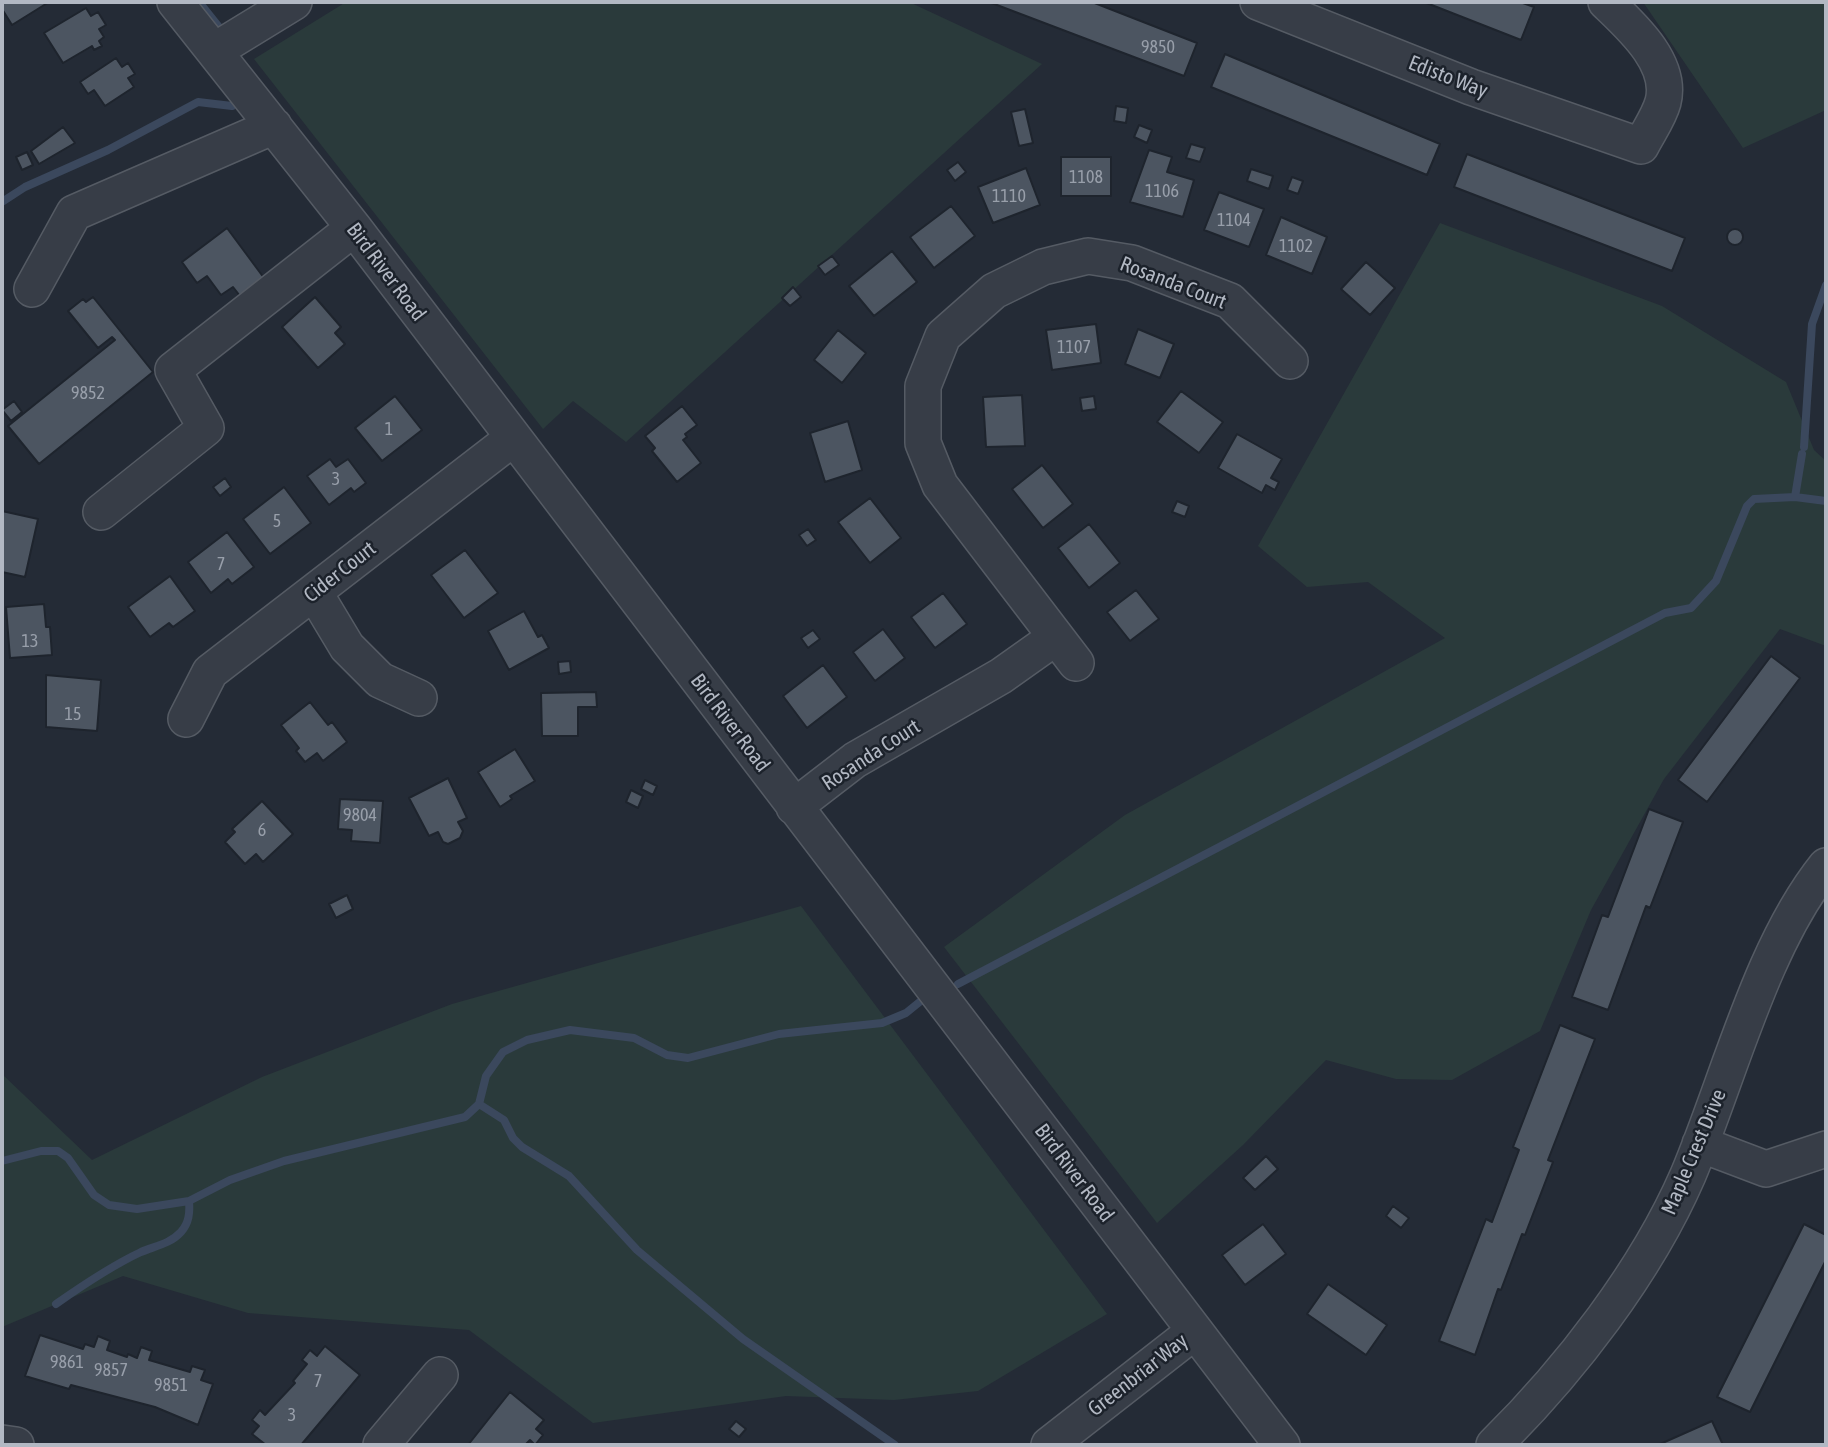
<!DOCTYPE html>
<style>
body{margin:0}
#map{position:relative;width:1828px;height:1447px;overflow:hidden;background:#242b36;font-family:"Asap Condensed",sans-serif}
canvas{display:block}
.frame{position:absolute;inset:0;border:4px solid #b2b8c3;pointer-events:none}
</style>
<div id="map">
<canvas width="1828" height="1447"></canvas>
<div class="frame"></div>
</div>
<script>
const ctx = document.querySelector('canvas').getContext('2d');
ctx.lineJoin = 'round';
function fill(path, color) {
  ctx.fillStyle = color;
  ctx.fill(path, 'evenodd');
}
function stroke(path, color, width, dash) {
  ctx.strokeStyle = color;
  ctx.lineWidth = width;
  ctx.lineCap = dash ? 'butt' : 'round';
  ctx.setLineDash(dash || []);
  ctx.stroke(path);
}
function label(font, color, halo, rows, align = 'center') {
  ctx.font = font + ' "Asap Condensed",sans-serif';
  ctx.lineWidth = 5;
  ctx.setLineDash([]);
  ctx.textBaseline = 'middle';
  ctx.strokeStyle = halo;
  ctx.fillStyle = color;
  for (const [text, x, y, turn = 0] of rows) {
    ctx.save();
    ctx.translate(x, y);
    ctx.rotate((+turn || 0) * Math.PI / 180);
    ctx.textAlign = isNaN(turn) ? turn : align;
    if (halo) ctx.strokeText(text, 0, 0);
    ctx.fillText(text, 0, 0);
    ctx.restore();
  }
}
const green = new Path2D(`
 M 346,2 L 909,2 L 1042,64 L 626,442 L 573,401 L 543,429 L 254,59 Z
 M 1643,2 L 1826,2 L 1826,110 L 1743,148 Z
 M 1440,223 L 1662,306 L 1786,382 L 1814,450 L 1826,461 L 1826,646 L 1780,629 L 1664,779 L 1591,910 L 1540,1031 L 1452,1080 L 1396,1079 L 1326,1060 L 1243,1145 L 1157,1223 L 944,947 L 1125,815 L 1445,638 L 1368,582 L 1307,587 L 1258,546 Z
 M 801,906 L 1107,1314 L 978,1391 L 894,1400 L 786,1396 L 593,1423 L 469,1330 L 248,1313 L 123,1276 L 2,1327 L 2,1074 L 92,1160 L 262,1077 L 452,1004 Z`);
const stream = new Path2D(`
 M 199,2 L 219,27
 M 2,202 L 25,187 L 108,150 L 198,102 L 232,106
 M 1804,447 L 1812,324 L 1826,285
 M 1795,497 L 1802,454
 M 958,984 L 1665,613 L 1691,608 L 1716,581 L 1747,506 L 1754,499 L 1795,497 L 1826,501
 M 479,1104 L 504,1120 L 513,1138 L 522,1147 L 569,1176 L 637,1250 L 743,1339 L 895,1445
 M 2,1161 L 41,1151 L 58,1151 L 68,1158 L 94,1195 L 109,1205 L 137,1209 L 189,1201 L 230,1180 L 284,1161 L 465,1117 L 479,1104 L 486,1076 L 503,1052 L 527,1040 L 570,1030 L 634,1038 L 667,1055 L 688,1058 L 779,1034 L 882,1023 L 906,1013 L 922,1000
 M 56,1304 C 83,1285 111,1266 141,1252 C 155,1246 170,1244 181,1232 C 189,1223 190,1213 189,1201`);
const building = new Path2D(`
 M 2,2 L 49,2 L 12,25 L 2,9 Z
 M 989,2 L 1092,2 L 1197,43 L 1184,76 Z
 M 1424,2 L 1520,2 L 1534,7 L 1521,40 Z
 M 86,8 L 91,16 L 98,12 L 106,25 L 99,29 L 104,37 L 99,41 L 102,46 L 94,50 L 92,46 L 63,63 L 44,33 Z
 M 1225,54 L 1440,144 L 1427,175 L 1211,87 Z
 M 116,58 L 122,67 L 128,63 L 135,74 L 128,78 L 134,87 L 105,106 L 94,90 L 88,94 L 80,82 Z
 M 1116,106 L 1128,108 L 1126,123 L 1114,121 Z
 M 1025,109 L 1033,143 L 1019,146 L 1011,112 Z
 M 1139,125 L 1152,130 L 1147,143 L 1134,137 Z
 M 63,127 L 75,143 L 39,164 L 31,151 Z
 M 1191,144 L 1205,148 L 1200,162 L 1186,158 Z
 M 1149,150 L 1172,157 L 1167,172 L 1194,180 L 1183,217 L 1130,202 Z
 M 27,152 L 33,165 L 22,170 L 16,157 Z
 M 1467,154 L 1685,238 L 1672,271 L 1454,187 Z
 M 1061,157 L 1111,157 L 1111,196 L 1061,196 Z
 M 958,162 L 966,172 L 955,181 L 947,170 Z
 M 1026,168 L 1040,205 L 993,223 L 978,187 Z
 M 1251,169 L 1273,176 L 1269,189 L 1247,181 Z
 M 1292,177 L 1303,181 L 1298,194 L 1287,190 Z
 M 1219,192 L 1264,209 L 1249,247 L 1204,230 Z
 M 951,206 L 975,236 L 934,268 L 910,237 Z
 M 1281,217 L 1327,237 L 1312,274 L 1266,255 Z
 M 227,228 L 264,278 L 240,296 L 233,287 L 221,295 L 207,276 L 197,283 L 182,262 Z
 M1727 237a8 8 0 1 1 16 0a8 8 0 1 1-16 0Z
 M 892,251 L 917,282 L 874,316 L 849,286 Z
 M 832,256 L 839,265 L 825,275 L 818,266 Z
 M 1366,262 L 1395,288 L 1370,315 L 1341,289 Z
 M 793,287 L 801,297 L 790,306 L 782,298 Z
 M 93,297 L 153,372 L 39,464 L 8,426 L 115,340 L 112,337 L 98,348 L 68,311 L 83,299 L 86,302 Z
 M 315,297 L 341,327 L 335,333 L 345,344 L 318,368 L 282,327 Z
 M 1096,324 L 1101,363 L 1052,370 L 1046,330 Z
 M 1138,329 L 1174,344 L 1160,378 L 1125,364 Z
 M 838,330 L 866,353 L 842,383 L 814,360 Z
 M 1181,391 L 1223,422 L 1199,453 L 1157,422 Z
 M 1022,395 L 1025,446 L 986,447 L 983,397 Z
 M 395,396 L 422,430 L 382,461 L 355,428 Z
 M 1094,396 L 1096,409 L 1082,411 L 1080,398 Z
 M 14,401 L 22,412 L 11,421 L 2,410 Z
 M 682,406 L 697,425 L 685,434 L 687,437 L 683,440 L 701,463 L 677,482 L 652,451 L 655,448 L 645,436 Z
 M 848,421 L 862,470 L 825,482 L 810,433 Z
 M 1237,434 L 1282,459 L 1271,478 L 1279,482 L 1275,490 L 1266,485 L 1262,493 L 1218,468 Z
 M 330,459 L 336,467 L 348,459 L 366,483 L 354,492 L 351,488 L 329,505 L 307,476 Z
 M 1042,465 L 1073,504 L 1043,528 L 1012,489 Z
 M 225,478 L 231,487 L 220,496 L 213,487 Z
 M 284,487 L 311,523 L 270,554 L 243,519 Z
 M 870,498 L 901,538 L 870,563 L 838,522 Z
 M 1177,501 L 1189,506 L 1185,517 L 1172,512 Z
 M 2,511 L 38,519 L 25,577 L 2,572 Z
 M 1089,524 L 1120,563 L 1089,588 L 1058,548 Z
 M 808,529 L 816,540 L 807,546 L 799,535 Z
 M 227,532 L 254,567 L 232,584 L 228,579 L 211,593 L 188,562 Z
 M 465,550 L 498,593 L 464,618 L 431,575 Z
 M 170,576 L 195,611 L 173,627 L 169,623 L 150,637 L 128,607 Z
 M 1136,590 L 1159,619 L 1130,641 L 1107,612 Z
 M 943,593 L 967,624 L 935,648 L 911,617 Z
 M 44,604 L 46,627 L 50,627 L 52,655 L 10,658 L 6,607 Z
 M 524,611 L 538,637 L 542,635 L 549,648 L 509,670 L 488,631 Z
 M 883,629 L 905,658 L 875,681 L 853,652 Z
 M 813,630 L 820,639 L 808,648 L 801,638 Z
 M 1771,656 L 1800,678 L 1707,802 L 1678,780 Z
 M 570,661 L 571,672 L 559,674 L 558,662 Z
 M 823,665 L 847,697 L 807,728 L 783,696 Z
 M 46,675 L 101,680 L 97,731 L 46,727 Z
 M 596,692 L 597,707 L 578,707 L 578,736 L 542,736 L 541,693 Z
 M 310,702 L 328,725 L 332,722 L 347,742 L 323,761 L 317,753 L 305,762 L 296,751 L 299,748 L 281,725 Z
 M 515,749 L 535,781 L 510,796 L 512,799 L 500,807 L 478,772 Z
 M 448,778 L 467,818 L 458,822 L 463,831 L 460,838 L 448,844 L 443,842 L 438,832 L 429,836 L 409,798 Z
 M 645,780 L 657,786 L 653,795 L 641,789 Z
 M 631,790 L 643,796 L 638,808 L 626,802 Z
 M 340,799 L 383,801 L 380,843 L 351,841 L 352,830 L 338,829 Z
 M 262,801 L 293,834 L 263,862 L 256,854 L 245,864 L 225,842 L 235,832 L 232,829 Z
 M 1649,809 L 1683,822 L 1650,908 L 1646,906 L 1608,1010 L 1572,997 L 1602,915 L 1608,917 Z
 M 347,895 L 353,909 L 336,918 L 329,904 Z
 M 1560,1025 L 1595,1039 L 1548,1160 L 1553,1162 L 1525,1235 L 1522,1234 L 1501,1290 L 1498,1289 L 1475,1355 L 1439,1341 L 1486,1219 L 1492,1222 L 1519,1150 L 1513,1147 Z
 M 1266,1156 L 1278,1169 L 1255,1190 L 1243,1178 Z
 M 1393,1206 L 1409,1218 L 1401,1228 L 1386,1216 Z
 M 1263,1224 L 1286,1254 L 1245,1285 L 1222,1255 Z
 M 1804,1224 L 1826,1235 L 1826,1260 L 1750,1412 L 1717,1397 Z
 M 1328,1284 L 1387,1325 L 1366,1355 L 1307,1314 Z
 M 40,1335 L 83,1349 L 85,1344 L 94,1347 L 98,1336 L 110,1341 L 107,1350 L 127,1357 L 128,1354 L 137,1358 L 141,1347 L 152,1351 L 149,1360 L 190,1372 L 192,1366 L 205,1370 L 201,1380 L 213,1384 L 198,1425 L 155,1407 L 71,1385 L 69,1389 L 25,1376 Z
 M 325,1346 L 360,1375 L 301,1445 L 266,1445 L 252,1434 L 259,1426 L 252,1420 L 260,1410 L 265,1415 L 295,1383 L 293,1381 L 307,1364 L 302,1360 L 310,1350 L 317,1356 Z
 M 510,1392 L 544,1420 L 536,1429 L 543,1435 L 535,1445 L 530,1440 L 525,1445 L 468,1445 Z
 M 736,1421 L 746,1429 L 739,1437 L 729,1429 Z
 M 1712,1421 L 1723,1445 L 1658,1445 Z`);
const minor = new Path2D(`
 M 175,2 L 354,228 L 1282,1445
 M 1258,2 L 1471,87 L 1641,146 C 1648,132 1659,117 1663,102 C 1673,63 1631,26 1606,2
 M 214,51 L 294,2
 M 32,289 L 74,213 L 274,126
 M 101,512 L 206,428 L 173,370 L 354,228
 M 314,592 L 347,647 L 380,680 L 419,698
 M 1076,663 L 940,485 L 923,443 L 923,386 L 943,336 L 994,291 L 1043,267 L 1088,256 L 1132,263 L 1230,301 L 1290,361
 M 186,719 L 210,672 L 512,439
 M 794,807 L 855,760 L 1001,676 L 1056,637
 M 1700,1144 L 1766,1169 L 1826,1149
 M 2,1443 L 16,1445
 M 381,1445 L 440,1375
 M 1049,1445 L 1195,1331
 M 1494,1445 C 1569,1371 1646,1272 1688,1175 C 1729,1078 1761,947 1826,866`);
const numberNames = [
 ["9850",1158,47],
 ["1108",1086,177],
 ["1106",1162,191],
 ["1110",1009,196],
 ["1104",1234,220],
 ["1102",1296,246],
 ["1107",1074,347],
 ["9852",88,393],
 ["1",389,429],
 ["3",336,479],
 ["5",277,521],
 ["7",221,564],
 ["13",30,641],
 ["15",73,714],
 ["9804",360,815],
 ["6",262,830],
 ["9861",67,1362],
 ["9857",111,1370],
 ["7",318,1381],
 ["9851",171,1385],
 ["3",292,1415]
];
const streetNames = [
 ["Edisto Way",1448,77,21],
 ["Bird River Road",386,272,53],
 ["Rosanda Court",1173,283,21],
 ["Cider Court",340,572,-38],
 ["Bird River Road",730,723,53],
 ["Rosanda Court",871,755,-33],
 ["Maple Crest Drive",1694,1152,-67],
 ["Bird River Road",1074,1173,53],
 ["Greenbriar Way",1138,1375,-38]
];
fill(green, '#2a3a3b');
stroke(stream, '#3b485d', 8);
fill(building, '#4c5561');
stroke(building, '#1e242d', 2);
stroke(minor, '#555b64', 38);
stroke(minor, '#373d47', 35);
label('18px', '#989faa', null, numberNames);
label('21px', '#b2b8c3', '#1c222b', streetNames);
</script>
